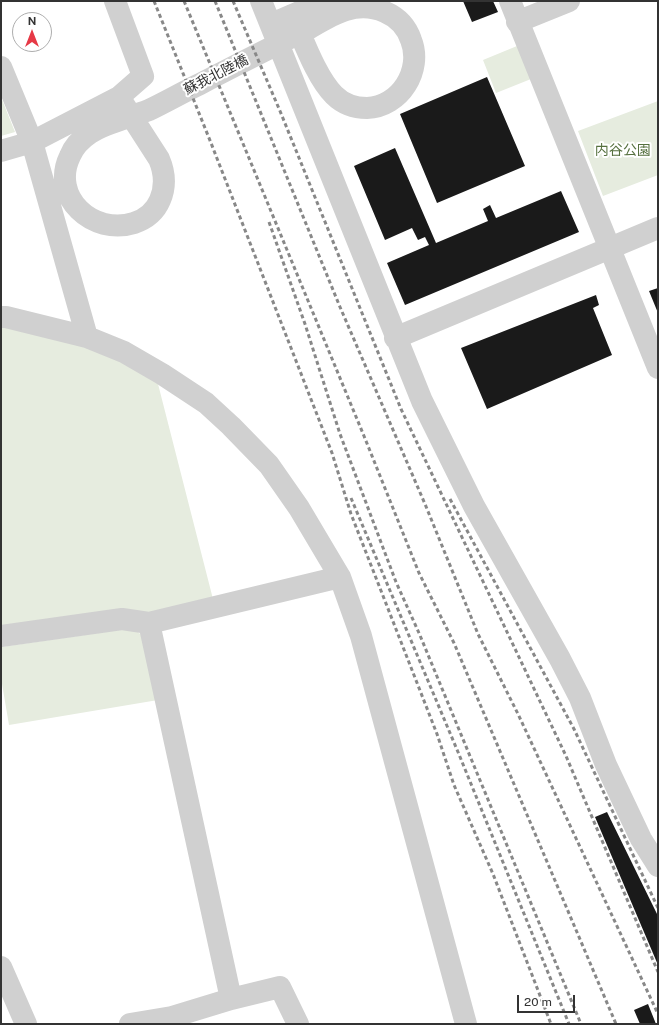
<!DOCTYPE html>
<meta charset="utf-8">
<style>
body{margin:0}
#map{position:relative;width:659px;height:1025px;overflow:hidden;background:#fff;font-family:"Public Sans",sans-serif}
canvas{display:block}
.frame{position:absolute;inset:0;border:2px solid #333;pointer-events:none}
.north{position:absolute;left:12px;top:12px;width:40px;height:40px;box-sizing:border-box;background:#fff;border:1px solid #adadad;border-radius:50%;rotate:0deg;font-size:11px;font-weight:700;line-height:16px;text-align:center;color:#333}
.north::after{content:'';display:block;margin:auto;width:14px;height:18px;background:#e63946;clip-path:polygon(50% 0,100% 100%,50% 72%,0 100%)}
.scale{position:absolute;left:517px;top:995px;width:58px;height:18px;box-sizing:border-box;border:2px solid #333;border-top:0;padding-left:5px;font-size:12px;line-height:14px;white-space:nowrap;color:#333;-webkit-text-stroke:3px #fff;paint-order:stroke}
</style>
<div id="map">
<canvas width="659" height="1025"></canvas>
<div class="frame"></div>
<div class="north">N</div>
<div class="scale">20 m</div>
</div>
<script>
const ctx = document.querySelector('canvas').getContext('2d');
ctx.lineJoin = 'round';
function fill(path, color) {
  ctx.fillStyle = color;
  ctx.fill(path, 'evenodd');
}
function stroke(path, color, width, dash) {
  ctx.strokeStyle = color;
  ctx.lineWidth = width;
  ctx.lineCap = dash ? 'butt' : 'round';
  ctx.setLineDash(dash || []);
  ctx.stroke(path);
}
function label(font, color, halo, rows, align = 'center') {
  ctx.font = font + ' "Public Sans","Noto Sans JP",sans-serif';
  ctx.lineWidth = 4;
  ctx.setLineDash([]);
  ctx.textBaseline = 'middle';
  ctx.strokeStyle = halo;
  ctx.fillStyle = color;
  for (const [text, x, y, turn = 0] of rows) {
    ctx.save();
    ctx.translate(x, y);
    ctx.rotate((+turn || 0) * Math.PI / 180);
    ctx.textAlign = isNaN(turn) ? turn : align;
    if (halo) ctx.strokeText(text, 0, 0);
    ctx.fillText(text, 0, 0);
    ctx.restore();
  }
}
const green = new Path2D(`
 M 517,46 L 531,79 L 496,93 L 483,60 Z
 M 1,97 L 15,132 L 1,136 Z
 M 658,101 L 658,175 L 603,196 L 578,131 Z
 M 1,323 L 77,337 L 157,380 L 214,603 L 1,633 Z
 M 133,628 L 144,637 L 158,700 L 9,725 L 1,678 L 1,647 Z`);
const building = new Path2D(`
 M 463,1 L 493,1 L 498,12 L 472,22 Z
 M 487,77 L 525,166 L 437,203 L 400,114 Z
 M 395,148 L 436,243 L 488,221 L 483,209 L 490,205 L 496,218 L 561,191 L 579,232 L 405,305 L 387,263 L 429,245 L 425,237 L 418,240 L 412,228 L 385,240 L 354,166 Z
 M 658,288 L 658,313 L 649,291 Z
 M 596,295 L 599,305 L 593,308 L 612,355 L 487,409 L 461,348 Z
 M 607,812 L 658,916 L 658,965 L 595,817 Z
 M 648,1004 L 656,1024 L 640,1024 L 634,1010 Z`);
const minor = new Path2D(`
 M 261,1 L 422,401 L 474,506 L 560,659 L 580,698 L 606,765 L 641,839 L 658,866
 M 510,1 L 658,368
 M 278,21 L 325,1
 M 517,22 L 569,1
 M 1,67 L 32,142 L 87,337
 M 119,97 L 159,159 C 165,173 166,186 160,200 C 155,212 146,219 134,223 C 93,236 50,197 70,156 C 74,146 81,139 90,133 C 107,122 129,118 149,110 C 166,102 183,92 200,84 C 236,65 272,47 308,29 C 320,22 333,14 346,10 C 372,2 402,13 411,40 C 423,70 400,107 367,108 C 355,108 343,104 334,95 C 316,77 303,39 292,15
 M 1,151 L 32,142 L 119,97 L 143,76 L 115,1
 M 1,317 L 6,317 L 87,337 L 124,352 L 162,374 L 206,403 L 231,426 L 269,465 L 299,508 L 340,577 L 361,636 L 466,1024
 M 395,338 L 658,228
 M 149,623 L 231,999
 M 1,636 L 122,619 L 149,623 L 340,577
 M 1,967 L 26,1024
 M 130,1024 L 172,1017 L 231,999 L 280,987 L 298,1024`);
const rail = new Path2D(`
 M 154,1 L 211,143 L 332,453 L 351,514 L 437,734 L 454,785 L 493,874 L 551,1024
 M 184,1 L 364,436 L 419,573 L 454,643 L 616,1024
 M 215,1 L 340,307 L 425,504 L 478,634 L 518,714 L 658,1014
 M 233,1 L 280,111 L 401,409 L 566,756 L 658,972
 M 269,222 L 305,324 L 340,434 L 396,582 L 419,633 L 581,1024
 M 351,498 L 458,752 L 569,1024
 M 450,499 L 574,729 L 658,908`);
const streetNames = [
 ["蘇我北陸橋",216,75,-27]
];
const parkNames = [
 ["内谷公園",623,151]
];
fill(green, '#e6ecdf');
fill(building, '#1a1a1a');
stroke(minor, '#d0d0d0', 22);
stroke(rail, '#888', 3, [4, 3]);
label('14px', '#333', '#fff', streetNames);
label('14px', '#56703f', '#fff', parkNames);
</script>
